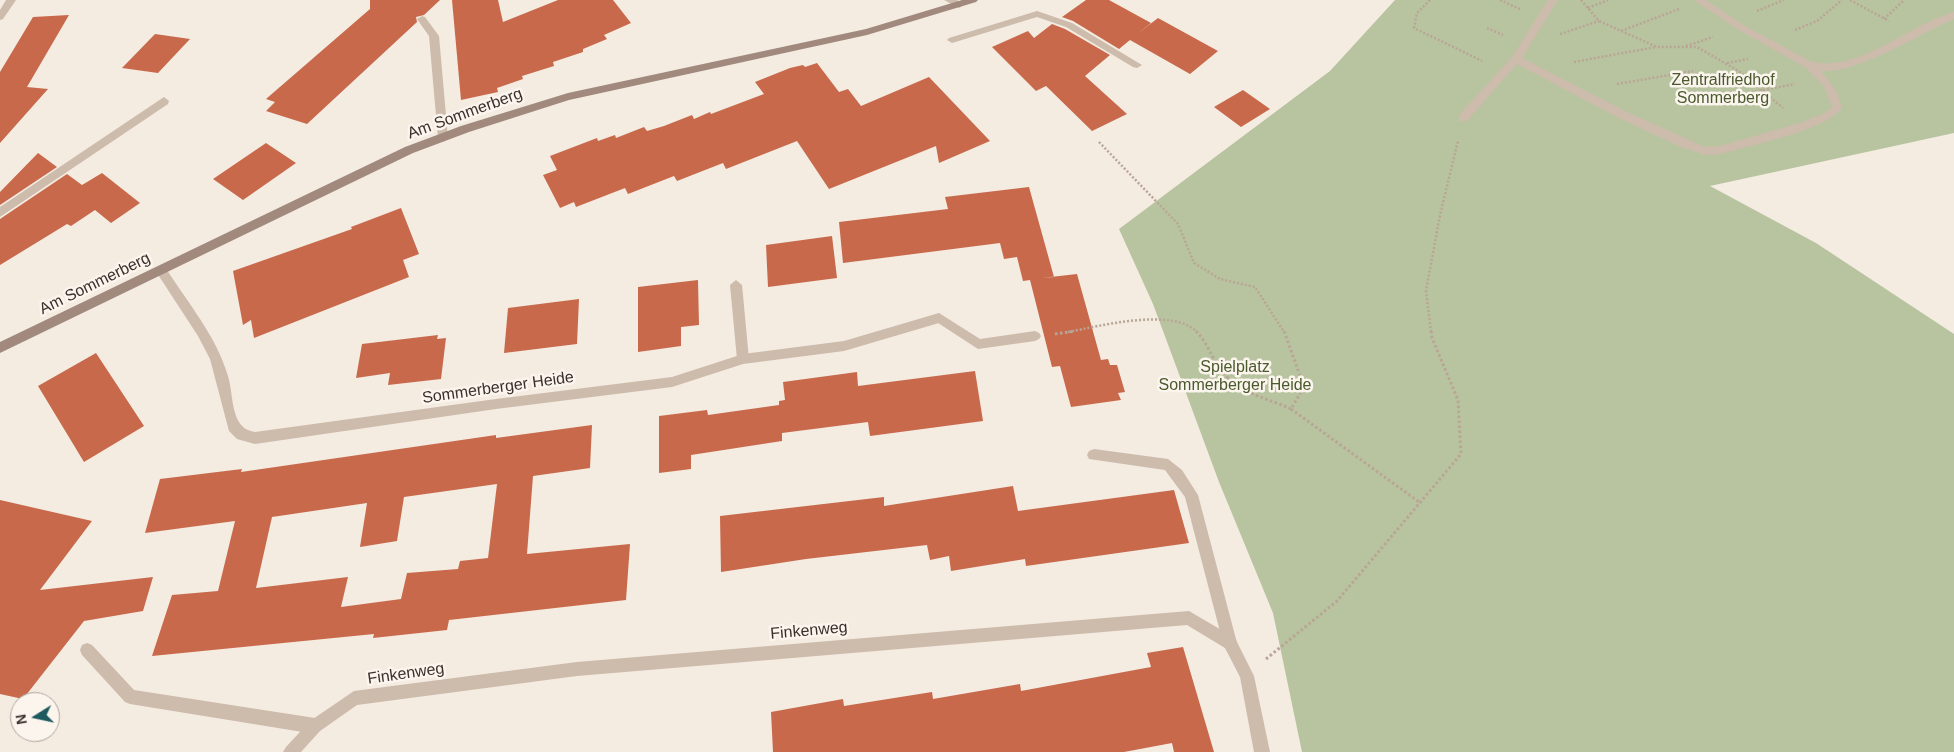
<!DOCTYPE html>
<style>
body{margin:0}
#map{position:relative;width:1954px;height:752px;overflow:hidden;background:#f4ebe1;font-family:Helvetica,sans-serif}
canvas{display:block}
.north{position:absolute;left:10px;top:692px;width:50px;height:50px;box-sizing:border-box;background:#fbf5ee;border:1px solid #aea6a0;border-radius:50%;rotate:260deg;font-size:14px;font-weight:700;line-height:20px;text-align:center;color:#3b302b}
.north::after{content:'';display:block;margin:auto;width:18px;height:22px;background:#1f5a5e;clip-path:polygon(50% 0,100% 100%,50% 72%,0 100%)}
</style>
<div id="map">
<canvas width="1954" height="752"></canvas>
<div class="north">N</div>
</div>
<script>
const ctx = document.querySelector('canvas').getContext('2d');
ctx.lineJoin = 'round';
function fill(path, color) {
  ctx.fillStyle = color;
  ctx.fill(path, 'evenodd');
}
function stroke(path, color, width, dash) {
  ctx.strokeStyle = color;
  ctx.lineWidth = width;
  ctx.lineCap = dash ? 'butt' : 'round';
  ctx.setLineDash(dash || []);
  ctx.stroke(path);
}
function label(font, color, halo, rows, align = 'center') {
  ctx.font = font + ' Helvetica,sans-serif';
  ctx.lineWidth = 5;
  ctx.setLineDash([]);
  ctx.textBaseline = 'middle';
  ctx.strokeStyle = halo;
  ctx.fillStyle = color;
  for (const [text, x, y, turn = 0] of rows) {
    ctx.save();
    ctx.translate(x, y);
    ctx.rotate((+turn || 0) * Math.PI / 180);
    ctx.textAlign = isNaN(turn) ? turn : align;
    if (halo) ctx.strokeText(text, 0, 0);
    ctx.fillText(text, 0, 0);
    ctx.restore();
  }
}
const green = new Path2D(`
 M 1395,0 L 1954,0 L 1954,133 L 1710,186 L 1816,243 L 1954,334 L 1954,752 L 1302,752 L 1273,613 L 1219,482 L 1153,304 L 1119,229 L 1330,71 Z`);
const building = new Path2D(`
 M 370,0 L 440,0 L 424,15 L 416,17 L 417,22 L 307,124 L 266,111 L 275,102 L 266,99 L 370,9 Z
 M 452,0 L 498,0 L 503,22 L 558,0 L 613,0 L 631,23 L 604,35 L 607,39 L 583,49 L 583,52 L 553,62 L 554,66 L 522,76 L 523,79 L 497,88 L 498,92 L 461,100 Z
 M 1086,0 L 1109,0 L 1151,23 L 1136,35 L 1158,18 L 1218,51 L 1190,74 L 1130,40 L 1119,49 L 1073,21 L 1062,17 Z
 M 69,15 L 27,87 L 48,89 L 0,143 L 0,72 L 33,17 Z
 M 1052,24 L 1065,29 L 1110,55 L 1085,76 L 1127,114 L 1092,131 L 1046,86 L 1036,91 L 992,47 L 1028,31 L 1034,38 Z
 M 155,34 L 190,39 L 158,73 L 122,68 Z
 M 817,63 L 839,92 L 848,89 L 861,106 L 929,77 L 990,141 L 939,163 L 936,146 L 829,189 L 797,141 L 726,169 L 723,163 L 677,181 L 674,176 L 628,194 L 625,188 L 576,207 L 574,202 L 560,208 L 543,175 L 557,170 L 550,156 L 597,138 L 598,141 L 615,135 L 616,138 L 644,127 L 647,131 L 664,126 L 692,115 L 694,119 L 710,112 L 711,114 L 764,94 L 755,82 L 790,68 L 803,65 L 805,67 Z
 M 1243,90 L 1270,109 L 1241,127 L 1214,107 Z
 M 266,143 L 296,163 L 243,200 L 213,179 Z
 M 38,153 L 57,167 L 0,205 L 0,192 Z
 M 102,173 L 140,203 L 111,223 L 95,210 L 71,226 L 67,224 L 0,265 L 0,219 L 67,174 L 82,185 Z
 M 1029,187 L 1054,277 L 1042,278 L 1077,274 L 1101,360 L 1108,359 L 1110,365 L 1117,365 L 1125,392 L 1118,393 L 1121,400 L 1071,407 L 1060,366 L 1052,367 L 1030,280 L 1023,281 L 1017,257 L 1004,259 L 1000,243 L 843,263 L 839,222 L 948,209 L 945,197 Z
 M 401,208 L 419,254 L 403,260 L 409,277 L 254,338 L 251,320 L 243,325 L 233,271 L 352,229 L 351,227 Z
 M 832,236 L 837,278 L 768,287 L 766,245 Z
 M 698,280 L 699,325 L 681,327 L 681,346 L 638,352 L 638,287 Z
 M 579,299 L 577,344 L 504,353 L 508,308 Z
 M 438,335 L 437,339 L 446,338 L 441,379 L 388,385 L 390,373 L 356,378 L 362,344 Z
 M 96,353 L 144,426 L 84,462 L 38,386 Z
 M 975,371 L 983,421 L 870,436 L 868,422 L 782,433 L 782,441 L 691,455 L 691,469 L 659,473 L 659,416 L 707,410 L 708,415 L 779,405 L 779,401 L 785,400 L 783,382 L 857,372 L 858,386 Z
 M 592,425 L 590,468 L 533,476 L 527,554 L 630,544 L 626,600 L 449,620 L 447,630 L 373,638 L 374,634 L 152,656 L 172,595 L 218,591 L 235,521 L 145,533 L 160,479 L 242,469 L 241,472 L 496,435 L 496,438 ZM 497,484 L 488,558 L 460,561 L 458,569 L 407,573 L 401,599 L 341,607 L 348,577 L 256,588 L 272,517 L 367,503 L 360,547 L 397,541 L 404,497 Z
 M 1013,486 L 1018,511 L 1174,490 L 1189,543 L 1026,566 L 1025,559 L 951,571 L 949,556 L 930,560 L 927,545 L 806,559 L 721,572 L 720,516 L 884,497 L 884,506 Z
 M 0,500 L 92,521 L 40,590 L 153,577 L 143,611 L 84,621 L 23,699 L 0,694 Z
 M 1183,647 L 1214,752 L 1174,752 L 1172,743 L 1124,752 L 773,752 L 771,712 L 843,699 L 844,706 L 932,692 L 933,699 L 1020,684 L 1021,691 L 1151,667 L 1147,653 Z`);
const pathFar1 = new Path2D(`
 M 1430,0 L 1417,13 L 1414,28 L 1482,61
 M 1500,0 L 1520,9
 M 1581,0 L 1599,21 L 1657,47 L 1697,47 L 1740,72 L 1783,108
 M 1850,0 L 1889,21
 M 1588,8 L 1608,0
 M 1757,11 L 1784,0
 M 1884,19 L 1904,0
 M 1487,28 L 1503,35
 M 1795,30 L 1817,21 L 1842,0
 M 1621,31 L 1679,9
 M 1560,34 L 1599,21
 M 1686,46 L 1713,37
 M 1574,62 L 1656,47
 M 1727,63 L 1748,59
 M 1617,84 L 1693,71
 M 1712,100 L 1795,84
 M 1099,142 L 1178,224 L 1194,263 L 1220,279 L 1255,287 L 1284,332
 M 1068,332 C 1100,326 1172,307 1197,332
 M 1431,332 L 1426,291 L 1440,215 L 1458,141`);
const path = new Path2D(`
 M 1196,331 C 1209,344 1213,363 1226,376 C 1242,394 1270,399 1291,409 L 1304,387 L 1284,331
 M 1055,334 L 1075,331
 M 1291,409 L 1419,502
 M 1266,659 L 1337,601 L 1461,454 L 1458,400 L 1432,338 L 1431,331`);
const lane = new Path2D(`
 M 944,0 L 957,0 L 964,5 L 959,8 Z
 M 1548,0 L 1558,0 L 1522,58 L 1627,112 L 1705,147 L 1720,146 L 1800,123 L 1823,114 L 1832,107 L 1824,87 L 1805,67 L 1739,30 L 1694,0 L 1706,0 L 1745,26 L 1812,62 C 1860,72 1908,25 1954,12 L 1954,19 C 1921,33 1855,75 1821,71 L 1836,90 L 1842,108 C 1827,130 1748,146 1720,154 L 1705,155 L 1681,147 L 1619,118 L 1517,64 L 1467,121 L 1459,121 L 1459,115 L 1512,57 Z
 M 1037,11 L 1072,23 L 1142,65 L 1137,68 L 1133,67 L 1066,27 L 1037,17 L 952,43 L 947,40 L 949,38 Z
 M 422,16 L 425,17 L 439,36 L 448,138 L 443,142 L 438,138 L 429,36 L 417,19 Z
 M 164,97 L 169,101 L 168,104 L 0,217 L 0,207 Z
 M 736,280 L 742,285 L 749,359 L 747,363 L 739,363 L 737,359 L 730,285 Z
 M 939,313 L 980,339 L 1035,331 L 1039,333 L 1041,336 L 1039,339 L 1035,341 L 978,349 L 935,321 L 933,318 Z
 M 1094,449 L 1168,459 L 1182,470 L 1198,495 L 1237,643 L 1235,648 L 1230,650 L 1225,648 L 1223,643 L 1185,497 L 1165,470 L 1089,459 L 1087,455 L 1089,451 Z
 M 87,643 L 92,645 L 134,690 L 315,718 L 320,721 L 323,726 L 320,731 L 315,734 L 130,704 L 125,702 L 82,655 L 80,650 L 82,645 Z`);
const street = new Path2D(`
 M 6,0 L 16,0 L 3,19 L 0,20 L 0,10 Z
 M 161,265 L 165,267 C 187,302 216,335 228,376 C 234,396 230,429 255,432 L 496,399 L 672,377 L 743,354 L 844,341 L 939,313 L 945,318 L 939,323 L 844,351 L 743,364 L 672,387 L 496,409 L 255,444 L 237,439 L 229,431 L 210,359 L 198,336 L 155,270 Z
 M 1189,611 L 1235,638 L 1254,676 L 1270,752 L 1254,752 L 1240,677 L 1225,648 L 1187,625 L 577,676 L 357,705 L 320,731 L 301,752 L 283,752 L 286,747 L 310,721 L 354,691 L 577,662 Z`);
const secondary = new Path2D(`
 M 962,0 L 978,0 L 976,2 L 867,35 L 569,100 L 469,132 L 413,153 L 0,353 L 0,342 L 405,147 L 461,126 L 568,93 L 866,29 Z`);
const parkNames = [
 ["Zentralfriedhof",1723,81],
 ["Sommerberg",1723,99],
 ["Spielplatz",1235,368],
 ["Sommerberger Heide",1235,386]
];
const streetNames = [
 ["Am Sommerberg",465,114,-20],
 ["Am Sommerberg",95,284,-26],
 ["Sommerberger Heide",498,388,-8],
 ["Finkenweg",809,631,-5],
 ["Finkenweg",406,674,-8]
];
fill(green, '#b8c4a0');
fill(building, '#c8694b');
stroke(pathFar1, '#b9a596', 2.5, [2, 2]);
stroke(path, '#b9a596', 3, [2.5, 2.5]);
fill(lane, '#cdbbac');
fill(street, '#cdbbac');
fill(secondary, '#a18a7d');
label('16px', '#4a5a2e', '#fbf5ee', parkNames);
label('16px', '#3b302b', '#fbf5ee', streetNames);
</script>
